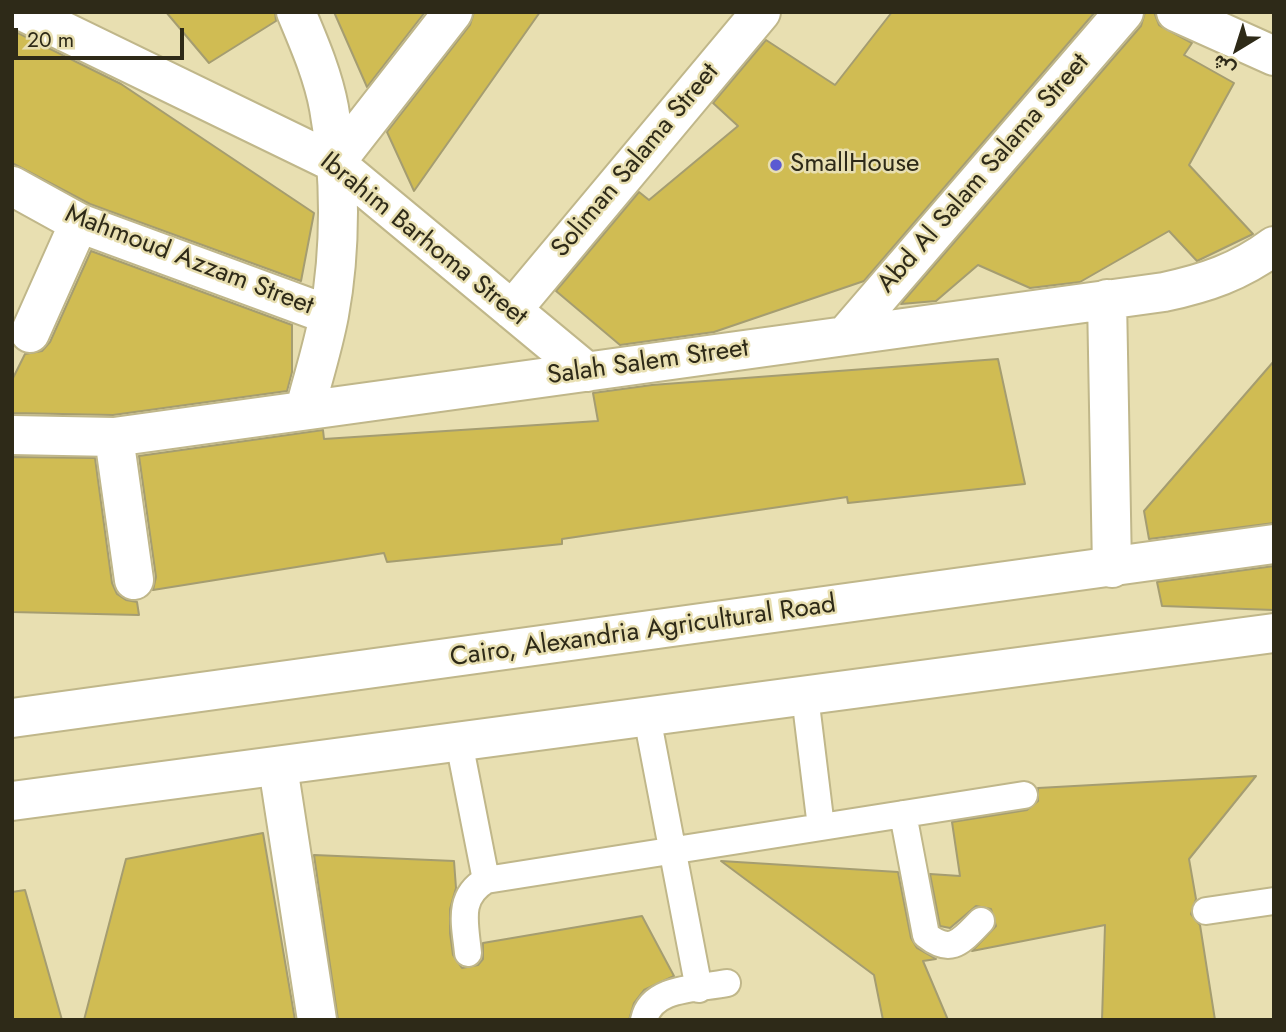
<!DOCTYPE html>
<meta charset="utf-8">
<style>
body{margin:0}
#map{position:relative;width:1286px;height:1032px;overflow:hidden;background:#e8dfb1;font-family:Jost,Vazirmatn,sans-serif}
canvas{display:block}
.frame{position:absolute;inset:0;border:14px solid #2e2a18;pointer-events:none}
.north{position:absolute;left:1202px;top:14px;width:70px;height:70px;-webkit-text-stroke:5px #e8dfb1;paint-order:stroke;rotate:218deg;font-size:19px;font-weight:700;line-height:28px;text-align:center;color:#2e2a18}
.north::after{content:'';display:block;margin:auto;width:24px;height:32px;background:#2e2a18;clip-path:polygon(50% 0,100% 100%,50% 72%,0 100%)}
.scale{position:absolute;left:14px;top:28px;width:170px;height:32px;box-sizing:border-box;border:4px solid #2e2a18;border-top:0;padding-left:9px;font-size:21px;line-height:24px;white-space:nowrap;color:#2e2a18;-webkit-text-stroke:5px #e8dfb1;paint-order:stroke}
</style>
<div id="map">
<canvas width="1286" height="1032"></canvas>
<div class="frame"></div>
<div class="north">ش</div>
<div class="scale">20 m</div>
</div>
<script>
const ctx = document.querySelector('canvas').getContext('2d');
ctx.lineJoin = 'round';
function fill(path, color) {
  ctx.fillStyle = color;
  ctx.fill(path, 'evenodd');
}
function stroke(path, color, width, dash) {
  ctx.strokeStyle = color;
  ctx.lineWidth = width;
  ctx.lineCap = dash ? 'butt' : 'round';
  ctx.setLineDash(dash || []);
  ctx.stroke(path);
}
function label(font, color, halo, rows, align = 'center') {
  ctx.font = font + ' Jost,sans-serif';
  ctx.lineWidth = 5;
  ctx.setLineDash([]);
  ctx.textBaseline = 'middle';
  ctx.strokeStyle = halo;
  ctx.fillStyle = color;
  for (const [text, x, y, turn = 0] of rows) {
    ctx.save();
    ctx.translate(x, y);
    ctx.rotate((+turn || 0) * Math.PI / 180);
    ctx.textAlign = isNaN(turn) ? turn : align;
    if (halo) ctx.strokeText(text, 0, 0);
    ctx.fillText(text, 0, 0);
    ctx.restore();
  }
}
const building = new Path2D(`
 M 166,12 L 275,12 L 276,21 L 209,63 Z
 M 334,12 L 425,12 L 367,87 Z
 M 474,12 L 540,12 L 414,191 L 387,132 L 470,25 Z
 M 892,12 L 1095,12 L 864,281 L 714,332 L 620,345 L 556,291 L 639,192 L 649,200 L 738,126 L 713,103 L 766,40 L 835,85 Z
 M 1145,12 L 1154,12 L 1159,25 L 1192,43 L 1184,55 L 1234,83 L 1189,165 L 1253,234 L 1197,261 L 1169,231 L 1080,282 L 1030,288 L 978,265 L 936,301 L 901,304 L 1141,26 Z
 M 12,30 L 121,84 L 314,213 L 301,281 L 90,204 L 12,163 Z
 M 91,251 L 292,325 L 292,372 L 287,391 L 113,415 L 12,413 L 12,380 L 25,354 L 42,351 L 50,342 Z
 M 998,359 L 1025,484 L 848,503 L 847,497 L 562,539 L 562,544 L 387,562 L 384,553 L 153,590 L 156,577 L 139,456 L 323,430 L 324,439 L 598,421 L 593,393 L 652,385 Z
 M 1274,361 L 1274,523 L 1149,539 L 1144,511 Z
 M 12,457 L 95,458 L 112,583 L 117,594 L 126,600 L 137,602 L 139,615 L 12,612 Z
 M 1274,566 L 1274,610 L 1162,606 L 1157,582 Z
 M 1256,776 L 1189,859 L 1196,899 L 1191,914 L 1200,925 L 1215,1020 L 1102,1020 L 1105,925 L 972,951 L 996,926 L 991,909 L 976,906 L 950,928 L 940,926 L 930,874 L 960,876 L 952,822 L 1027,810 L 1038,801 L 1038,788 Z
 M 263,833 L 295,1020 L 84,1020 L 126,859 Z
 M 314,855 L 454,861 L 456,888 L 450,909 L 450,933 L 453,955 L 462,968 L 478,965 L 483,959 L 483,943 L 642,916 L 674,976 L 644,990 L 634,1003 L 629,1020 L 338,1020 Z
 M 721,861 L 898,872 L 911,938 L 917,948 L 936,959 L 923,961 L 948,1020 L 883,1020 L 874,975 Z
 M 25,890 L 62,1020 L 12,1020 L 12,892 Z`);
const service = new Path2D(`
 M 805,696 L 821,827
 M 647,717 L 699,989
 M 459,742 L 486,880
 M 903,814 L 926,935 C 952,956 962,940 981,921
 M 1206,911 L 1274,901
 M 468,953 C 465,923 457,897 486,880 L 1024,795
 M 644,1020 C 651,986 699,989 727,983`);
const minor = new Path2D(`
 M 24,12 L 335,163 L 587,372
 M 296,12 C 309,43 323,75 329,108 C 341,174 341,250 329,315 C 323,347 313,378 305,409
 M 1176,12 L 1274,56
 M 335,163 L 453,12
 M 12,186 L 79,223 L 329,315
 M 1107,299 L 1112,568
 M 512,310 L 761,12
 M 30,333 L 79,223
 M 845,336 L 1124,12
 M 12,435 L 114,437 L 1164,292 C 1206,283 1239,272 1274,246
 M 114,437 L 134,580
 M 278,767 L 317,1020`);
const trunk = new Path2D(`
 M 12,718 L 1274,544
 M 12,801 L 1274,633`);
const markers = [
 [776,165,7,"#5b5ad2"]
];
const streetNames = [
 ["Soliman Salama Street",636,161,-50],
 ["Abd Al Salam Salama Street",984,174,-49],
 ["Ibrahim Barhoma Street",423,240,39],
 ["Mahmoud Azzam Street",189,261,21],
 ["Salah Salem Street",648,363,-8],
 ["Cairo, Alexandria Agricultural Road",643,632,-8]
];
const poiNames = [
 ["SmallHouse",790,165]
];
fill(building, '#d0bc53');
stroke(building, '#a59d70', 2);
stroke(service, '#c0b78a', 30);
stroke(minor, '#c0b78a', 42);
stroke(trunk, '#c0b78a', 42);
stroke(service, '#fff', 26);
stroke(minor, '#fff', 38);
stroke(trunk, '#fff', 38);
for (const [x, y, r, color] of markers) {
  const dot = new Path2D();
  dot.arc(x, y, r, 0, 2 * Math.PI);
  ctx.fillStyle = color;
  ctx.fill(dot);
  stroke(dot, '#e8dfb1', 2.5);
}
label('26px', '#2e2a18', '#e8dfb1', streetNames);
label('26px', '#2e2a18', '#e8dfb1', poiNames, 'left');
</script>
